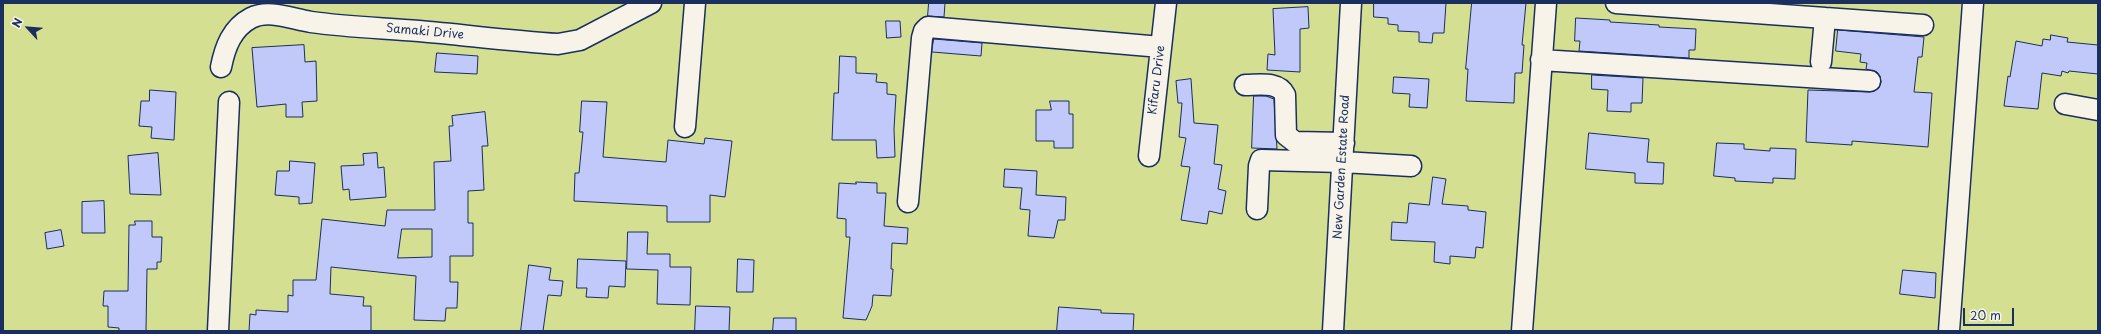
<!DOCTYPE html>
<style>
body{margin:0}
#map{position:relative;width:2101px;height:334px;overflow:hidden;background:#ecebec;font-family:"Playpen Sans",sans-serif}
canvas{display:block}
.frame{position:absolute;inset:0;border:4px solid #1b2f5e;pointer-events:none}
.north{position:absolute;left:8px;top:8px;width:40px;height:40px;-webkit-text-stroke:3px #f7f3e8;paint-order:stroke;rotate:296deg;font-size:11px;font-weight:700;line-height:16px;text-align:center;color:#1b2f5e}
.north::after{content:'';display:block;margin:auto;width:14px;height:18px;background:#1b2f5e;clip-path:polygon(50% 0,100% 100%,50% 72%,0 100%)}
.scale{position:absolute;left:1963px;top:308px;width:51px;height:18px;box-sizing:border-box;border:2px solid #1b2f5e;border-top:0;padding-left:5px;font-size:12px;line-height:14px;white-space:nowrap;color:#1b2f5e;-webkit-text-stroke:3px #f7f3e8;paint-order:stroke}
</style>
<div id="map">
<canvas width="2101" height="334"></canvas>
<div class="frame"></div>
<div class="north">N</div>
<div class="scale">20 m</div>
</div>
<script>
const ctx = document.querySelector('canvas').getContext('2d');
ctx.lineJoin = 'round';
function fill(path, color) {
  ctx.fillStyle = color;
  ctx.fill(path, 'evenodd');
}
function stroke(path, color, width, dash) {
  ctx.strokeStyle = color;
  ctx.lineWidth = width;
  ctx.lineCap = dash ? 'butt' : 'round';
  ctx.setLineDash(dash || []);
  ctx.stroke(path);
}
function label(font, color, halo, rows, align = 'center') {
  ctx.font = font + ' "Playpen Sans",sans-serif';
  ctx.lineWidth = 3;
  ctx.setLineDash([]);
  ctx.textBaseline = 'middle';
  ctx.strokeStyle = halo;
  ctx.fillStyle = color;
  for (const [text, x, y, turn = 0] of rows) {
    ctx.save();
    ctx.translate(x, y);
    ctx.rotate((+turn || 0) * Math.PI / 180);
    ctx.textAlign = isNaN(turn) ? turn : align;
    if (halo) ctx.strokeText(text, 0, 0);
    ctx.fillText(text, 0, 0);
    ctx.restore();
  }
}
const green = new Path2D(`
 M 3,3 L 2098,3 L 2098,331 L 3,331 Z`);
const building = new Path2D(`
 M 929,3 L 945,3 L 944,17 L 928,16 Z
 M 1374,3 L 1446,3 L 1444,33 L 1433,33 L 1432,43 L 1419,42 L 1419,32 L 1398,31 L 1398,25 L 1388,24 L 1388,18 L 1374,17 Z
 M 1472,3 L 1526,3 L 1522,45 L 1524,45 L 1522,73 L 1515,73 L 1514,103 L 1466,101 L 1468,69 L 1466,69 Z
 M 1308,7 L 1309,28 L 1300,29 L 1300,72 L 1267,70 L 1268,54 L 1275,55 L 1273,9 Z
 M 1576,18 L 1610,20 L 1610,22 L 1659,25 L 1659,27 L 1696,29 L 1695,50 L 1689,50 L 1689,58 L 1579,51 L 1580,41 L 1575,41 Z
 M 886,21 L 900,21 L 901,37 L 887,38 Z
 M 1838,30 L 1924,37 L 1922,57 L 1918,57 L 1914,92 L 1932,93 L 1928,147 L 1852,141 L 1852,145 L 1806,142 L 1808,90 L 1870,92 L 1879,88 L 1881,82 L 1880,76 L 1877,72 L 1866,69 L 1867,63 L 1860,62 L 1861,54 L 1836,51 Z
 M 2051,35 L 2068,38 L 2067,42 L 2098,45 L 2098,74 L 2069,71 L 2068,73 L 2062,71 L 2061,76 L 2042,73 L 2038,109 L 2004,106 L 2008,76 L 2010,77 L 2016,41 L 2042,46 L 2043,39 L 2050,40 Z
 M 934,39 L 982,43 L 981,56 L 932,52 Z
 M 304,45 L 305,62 L 316,61 L 317,101 L 302,102 L 303,117 L 286,117 L 286,104 L 257,107 L 252,48 Z
 M 437,53 L 478,56 L 477,74 L 435,72 Z
 M 840,56 L 856,57 L 856,73 L 877,74 L 876,82 L 887,83 L 887,94 L 896,95 L 894,129 L 895,157 L 877,158 L 876,140 L 832,140 L 834,93 L 838,93 Z
 M 1592,75 L 1643,78 L 1642,103 L 1631,103 L 1631,112 L 1607,111 L 1608,90 L 1592,89 Z
 M 1394,77 L 1429,79 L 1427,108 L 1409,107 L 1410,94 L 1393,93 Z
 M 1191,79 L 1194,123 L 1218,125 L 1214,164 L 1222,165 L 1218,189 L 1226,191 L 1222,214 L 1209,211 L 1207,224 L 1181,220 L 1190,167 L 1181,166 L 1186,138 L 1179,137 L 1182,103 L 1178,103 L 1176,81 Z
 M 150,90 L 176,92 L 174,140 L 151,138 L 152,127 L 139,126 L 141,101 L 149,101 Z
 M 1254,96 L 1266,96 L 1274,99 L 1277,149 L 1252,148 Z
 M 582,101 L 607,102 L 603,157 L 666,162 L 668,140 L 704,144 L 705,138 L 732,141 L 725,197 L 710,195 L 710,222 L 667,222 L 667,206 L 574,201 L 575,173 L 579,173 L 583,132 L 580,132 Z
 M 1050,101 L 1069,101 L 1069,114 L 1073,114 L 1073,148 L 1054,148 L 1054,141 L 1036,141 L 1036,110 L 1051,110 Z
 M 485,112 L 488,146 L 482,146 L 484,190 L 468,191 L 468,223 L 473,223 L 473,256 L 450,256 L 450,282 L 458,282 L 457,308 L 446,308 L 445,321 L 414,320 L 416,276 L 331,267 L 330,294 L 364,297 L 363,306 L 371,306 L 371,331 L 249,331 L 250,314 L 256,315 L 256,310 L 288,312 L 288,295 L 293,296 L 293,280 L 316,280 L 322,219 L 385,226 L 387,210 L 435,210 L 434,162 L 451,161 L 449,126 L 453,126 L 452,116 ZM 402,229 L 432,229 L 432,257 L 398,258 Z
 M 1589,133 L 1649,139 L 1647,162 L 1664,163 L 1663,184 L 1635,183 L 1635,173 L 1586,169 Z
 M 1717,143 L 1744,144 L 1744,149 L 1770,151 L 1770,148 L 1796,149 L 1795,179 L 1773,178 L 1773,183 L 1735,181 L 1735,178 L 1714,176 Z
 M 158,153 L 161,195 L 130,194 L 128,156 Z
 M 377,153 L 378,168 L 384,167 L 386,197 L 350,200 L 349,189 L 343,190 L 341,166 L 364,165 L 363,154 Z
 M 290,161 L 315,163 L 312,203 L 299,204 L 299,197 L 275,195 L 277,171 L 289,171 Z
 M 1005,169 L 1037,171 L 1036,195 L 1066,197 L 1065,220 L 1058,220 L 1054,238 L 1028,236 L 1030,210 L 1020,209 L 1022,188 L 1004,187 Z
 M 1433,177 L 1446,179 L 1442,204 L 1468,206 L 1468,210 L 1486,212 L 1483,248 L 1476,247 L 1475,258 L 1450,256 L 1450,264 L 1434,262 L 1435,242 L 1391,240 L 1392,222 L 1407,223 L 1409,203 L 1429,205 Z
 M 856,182 L 877,183 L 877,193 L 886,193 L 884,226 L 908,228 L 907,244 L 892,243 L 891,269 L 893,269 L 891,296 L 873,295 L 872,306 L 866,320 L 843,318 L 850,237 L 846,237 L 846,219 L 837,218 L 839,183 L 856,184 Z
 M 104,201 L 105,233 L 82,233 L 82,202 Z
 M 135,221 L 152,221 L 152,237 L 162,237 L 161,262 L 157,262 L 157,269 L 147,269 L 146,331 L 119,331 L 119,328 L 108,327 L 108,306 L 103,306 L 104,291 L 128,291 L 129,225 L 135,225 Z
 M 61,230 L 64,246 L 47,249 L 45,233 Z
 M 628,232 L 648,232 L 647,254 L 670,254 L 670,267 L 691,267 L 690,305 L 657,304 L 658,270 L 627,269 Z
 M 578,259 L 626,261 L 625,287 L 609,286 L 608,298 L 586,297 L 587,288 L 577,288 Z
 M 738,259 L 754,260 L 753,292 L 737,292 Z
 M 529,265 L 551,268 L 549,280 L 563,281 L 561,296 L 548,295 L 543,331 L 521,331 Z
 M 1903,270 L 1936,273 L 1935,298 L 1900,294 Z
 M 696,306 L 730,307 L 729,331 L 695,331 Z
 M 1059,307 L 1101,310 L 1101,313 L 1134,314 L 1133,331 L 1057,331 Z
 M 774,318 L 796,318 L 796,331 L 773,331 Z`);
const minor = new Path2D(`
 M 1616,3 L 1923,25
 M 1541,60 L 1870,81
 M 1821,62 L 1825,18
 M 221,67 C 225,47 232,28 251,18 C 269,9 292,19 311,22 C 346,27 383,28 419,31 C 465,35 511,41 558,44 L 580,40 L 651,3
 M 1245,85 C 1259,85 1278,81 1285,95 L 1286,135 L 1295,142 L 1344,143
 M 2065,104 L 2098,110
 M 685,127 L 695,3
 M 1149,156 L 1166,3
 M 908,202 L 922,38 L 924,31 L 928,27 L 1161,47
 M 1257,209 L 1259,166 L 1261,160 L 1343,162 L 1411,166
 M 218,331 L 229,102
 M 1333,331 L 1351,3
 M 1522,331 L 1546,3
 M 1949,331 L 1973,3`);
const streetNames = [
 ["Samaki Drive",425,32,5],
 ["Kifaru Drive",1157,80,-83],
 ["New Garden Estate Road",1342,167,-87]
];
fill(green, '#d4df92');
fill(building, '#c0c9fa');
stroke(building, '#1b2f5e', 1);
stroke(minor, '#1b2f5e', 23);
stroke(minor, '#f7f3e8', 20);
label('12px', '#1b2f5e', '#f7f3e8', streetNames);
</script>
